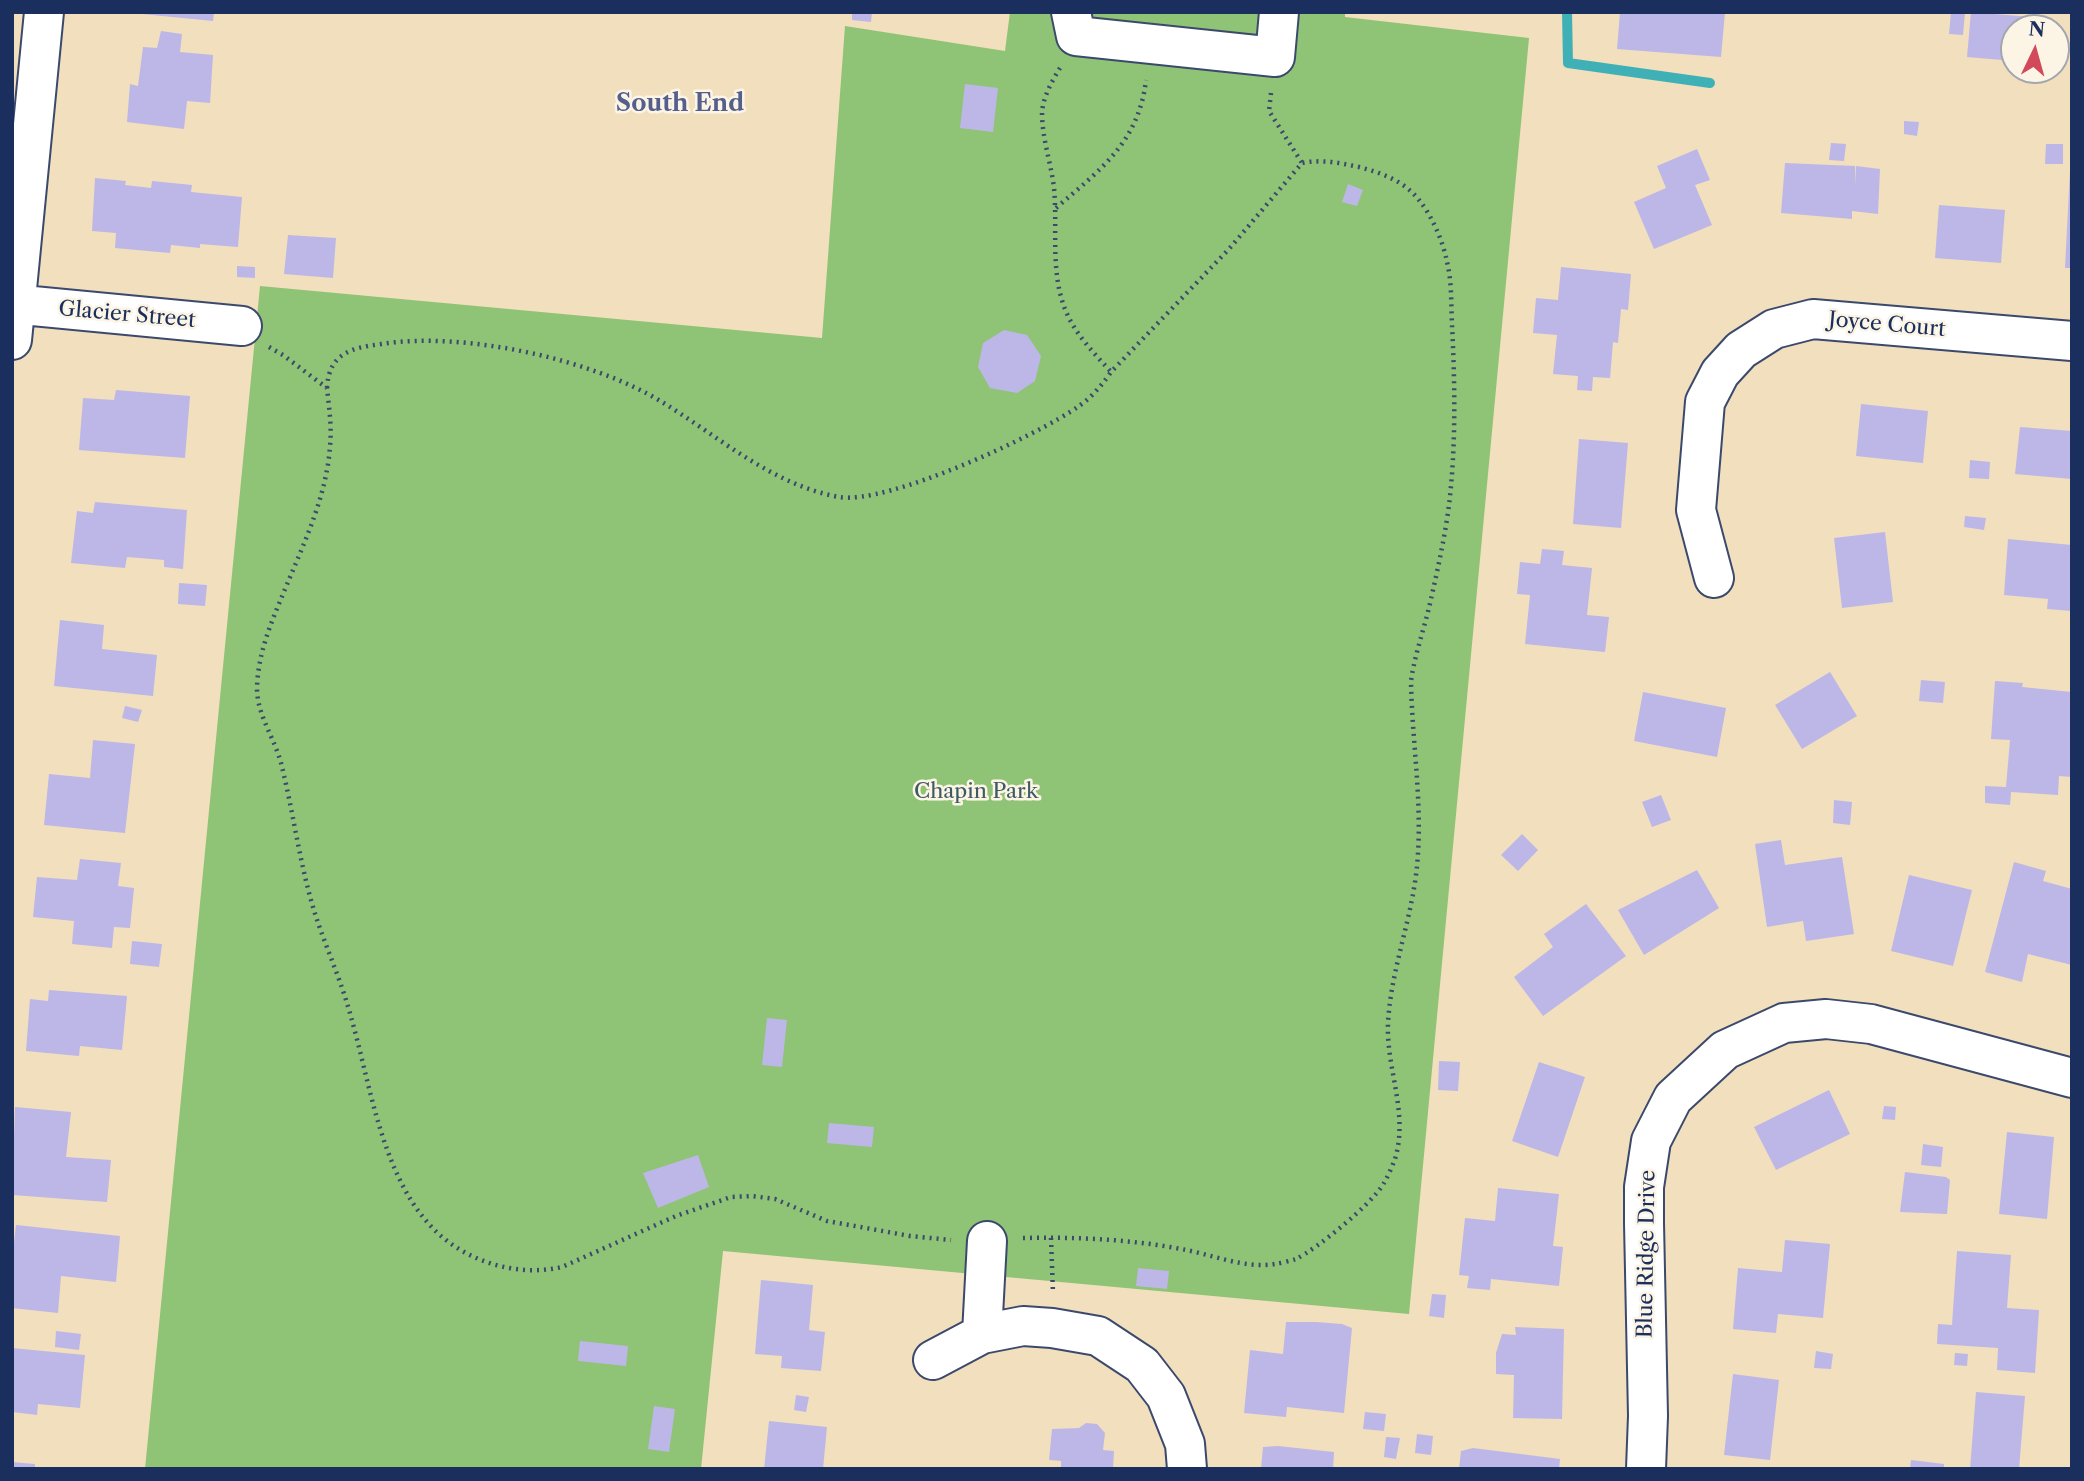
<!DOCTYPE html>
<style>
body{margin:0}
#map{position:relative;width:2084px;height:1481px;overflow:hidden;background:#f1dfbe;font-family:"Libre Caslon Text",serif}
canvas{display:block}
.frame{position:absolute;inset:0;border:14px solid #1b2f5e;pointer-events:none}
.north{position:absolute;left:2000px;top:14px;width:70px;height:70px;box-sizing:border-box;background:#fcf5e5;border:2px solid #a2a6af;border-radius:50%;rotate:5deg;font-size:19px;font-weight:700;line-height:28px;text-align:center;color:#1b2f5e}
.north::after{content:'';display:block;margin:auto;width:24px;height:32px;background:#d1495b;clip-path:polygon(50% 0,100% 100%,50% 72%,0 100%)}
</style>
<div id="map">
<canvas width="2084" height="1481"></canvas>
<div class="frame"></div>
<div class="north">N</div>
</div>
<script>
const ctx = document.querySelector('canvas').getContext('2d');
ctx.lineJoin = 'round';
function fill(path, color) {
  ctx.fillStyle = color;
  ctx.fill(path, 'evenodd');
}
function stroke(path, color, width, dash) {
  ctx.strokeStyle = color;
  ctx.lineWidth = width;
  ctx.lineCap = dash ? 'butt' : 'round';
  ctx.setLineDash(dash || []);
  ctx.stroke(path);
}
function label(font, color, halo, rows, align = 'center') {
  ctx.font = font + ' "Libre Caslon Text",serif';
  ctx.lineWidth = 5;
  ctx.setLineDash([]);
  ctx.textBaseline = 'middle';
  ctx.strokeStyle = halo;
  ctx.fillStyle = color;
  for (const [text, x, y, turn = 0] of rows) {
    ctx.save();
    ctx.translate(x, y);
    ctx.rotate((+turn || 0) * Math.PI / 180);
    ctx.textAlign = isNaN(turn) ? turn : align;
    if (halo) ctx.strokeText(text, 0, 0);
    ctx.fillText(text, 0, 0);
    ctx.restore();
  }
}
const green = new Path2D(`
 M 1010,12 L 1345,12 L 1345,17 L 1529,38 L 1409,1314 L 723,1251 L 701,1469 L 145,1469 L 260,286 L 822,338 L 845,26 L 1005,51 Z`);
const stream = new Path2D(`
 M 1567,12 L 1568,63 L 1710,83`);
const building = new Path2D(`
 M 142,12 L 214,12 L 213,21 L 142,14 Z
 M 852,12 L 872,12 L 871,22 L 852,20 Z
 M 1620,12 L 1725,12 L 1721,57 L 1617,49 Z
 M 1951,12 L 1965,12 L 1963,35 L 1949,34 Z
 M 1971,12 L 2031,17 L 2030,28 L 2014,28 L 2014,61 L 1967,57 Z
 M 161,31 L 182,34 L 180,52 L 213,55 L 210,103 L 187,101 L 184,129 L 127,122 L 130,84 L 138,86 L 143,47 L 157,48 Z
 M 965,84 L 998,88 L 993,132 L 960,128 Z
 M 1904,121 L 1919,122 L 1917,136 L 1904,134 Z
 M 1831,143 L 1846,144 L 1844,161 L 1829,160 Z
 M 2046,144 L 2063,144 L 2063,164 L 2045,164 Z
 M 1697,149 L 1710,180 L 1695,185 L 1712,225 L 1654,249 L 1634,202 L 1666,188 L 1657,166 Z
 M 1785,163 L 1855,166 L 1855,186 L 1856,166 L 1880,169 L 1878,214 L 1852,211 L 1852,219 L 1781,213 Z
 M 2070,170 L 2072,170 L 2072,268 L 2065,268 Z
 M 95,178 L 126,181 L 125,185 L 151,188 L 152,181 L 192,185 L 191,192 L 242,197 L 238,247 L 200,244 L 200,248 L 171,245 L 170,253 L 115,248 L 116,233 L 92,231 Z
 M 1348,184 L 1363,190 L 1357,206 L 1342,202 Z
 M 1939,205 L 2005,210 L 2001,263 L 1935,258 Z
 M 288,235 L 336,238 L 333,278 L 284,274 Z
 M 237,266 L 255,267 L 255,278 L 237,277 Z
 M 1561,267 L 1631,274 L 1628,310 L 1621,309 L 1618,343 L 1613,342 L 1610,378 L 1593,377 L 1592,391 L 1577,390 L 1578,376 L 1553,374 L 1557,335 L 1533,333 L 1536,298 L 1558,300 Z
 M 1004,330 L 1027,335 L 1041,356 L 1035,381 L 1017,393 L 990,388 L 978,367 L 983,343 Z
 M 116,390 L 190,396 L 185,458 L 79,450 L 83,398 L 114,400 Z
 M 1861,404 L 1928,411 L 1923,463 L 1856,456 Z
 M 2020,427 L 2072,431 L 2072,479 L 2015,474 Z
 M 1579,439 L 1628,443 L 1621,528 L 1573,524 Z
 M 1970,460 L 1990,462 L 1989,479 L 1969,478 Z
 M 95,502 L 187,510 L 183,569 L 164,567 L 164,560 L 127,557 L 125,568 L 71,563 L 77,511 L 93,513 Z
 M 1965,516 L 1986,518 L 1984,530 L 1964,527 Z
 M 1885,532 L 1893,602 L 1842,608 L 1834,538 Z
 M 2008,539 L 2072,545 L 2072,611 L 2047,609 L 2048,599 L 2004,595 Z
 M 1542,549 L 1564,551 L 1562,565 L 1592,568 L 1587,615 L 1609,617 L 1605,652 L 1525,644 L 1530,595 L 1517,594 L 1520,562 L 1540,564 Z
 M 179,583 L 207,585 L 205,606 L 178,604 Z
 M 60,620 L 104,625 L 102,649 L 157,655 L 153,696 L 54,686 Z
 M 1830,672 L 1857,716 L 1802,749 L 1775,705 Z
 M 1921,680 L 1945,682 L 1943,703 L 1919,701 Z
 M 1995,681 L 2023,683 L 2022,687 L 2072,692 L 2072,777 L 2059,776 L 2058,795 L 2011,792 L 2010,805 L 1985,803 L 1985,786 L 2006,787 L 2010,740 L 1991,739 Z
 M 1643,692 L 1726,708 L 1717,757 L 1634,741 Z
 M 125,706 L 142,710 L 138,722 L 122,718 Z
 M 93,740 L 135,744 L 125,833 L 44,825 L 49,774 L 90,778 Z
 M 1661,795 L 1671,820 L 1652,827 L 1642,802 Z
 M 1834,800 L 1852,802 L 1850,825 L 1833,823 Z
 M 1522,834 L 1538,850 L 1518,871 L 1501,855 Z
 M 1781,840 L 1785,865 L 1842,857 L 1854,934 L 1806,941 L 1803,921 L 1767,927 L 1755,844 Z
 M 80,859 L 121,863 L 118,886 L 134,888 L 130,928 L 114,927 L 112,948 L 72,944 L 74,921 L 33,917 L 37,877 L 77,880 Z
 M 2014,862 L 2046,871 L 2043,881 L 2072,889 L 2072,965 L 2028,954 L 2022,982 L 1985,972 Z
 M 1697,870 L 1719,908 L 1644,955 L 1618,910 Z
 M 1909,875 L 1972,890 L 1953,966 L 1891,951 Z
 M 1586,904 L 1626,956 L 1543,1016 L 1514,977 L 1553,947 L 1544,934 Z
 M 132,941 L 162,944 L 159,967 L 130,964 Z
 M 49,990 L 127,996 L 122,1050 L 80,1046 L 79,1056 L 26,1051 L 30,999 L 48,1001 Z
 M 767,1018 L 787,1020 L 782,1067 L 762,1065 Z
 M 1439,1061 L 1460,1062 L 1458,1091 L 1438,1090 Z
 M 1539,1062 L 1585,1077 L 1558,1157 L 1512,1141 Z
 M 1829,1090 L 1850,1134 L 1776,1170 L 1754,1127 Z
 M 1884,1106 L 1896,1107 L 1895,1120 L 1882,1119 Z
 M 15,1107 L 71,1112 L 66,1157 L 111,1160 L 107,1202 L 12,1195 Z
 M 829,1123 L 874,1127 L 872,1147 L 827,1143 Z
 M 2007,1132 L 2054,1137 L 2047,1219 L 1999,1214 Z
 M 1923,1144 L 1943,1147 L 1941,1167 L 1921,1165 Z
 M 698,1155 L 709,1187 L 658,1208 L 643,1173 Z
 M 1905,1172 L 1946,1177 L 1950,1180 L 1947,1214 L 1900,1212 Z
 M 1498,1188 L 1559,1194 L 1553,1246 L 1563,1247 L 1559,1286 L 1491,1279 L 1490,1290 L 1467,1288 L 1469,1276 L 1459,1275 L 1465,1218 L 1495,1221 Z
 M 16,1225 L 120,1236 L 116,1282 L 61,1276 L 58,1313 L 12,1308 L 12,1260 Z
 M 1785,1240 L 1830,1244 L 1823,1318 L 1778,1314 L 1776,1333 L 1733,1329 L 1738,1268 L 1782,1272 Z
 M 1957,1251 L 2011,1255 L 2007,1308 L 2039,1310 L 2035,1373 L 1997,1370 L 1998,1348 L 1937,1344 L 1938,1324 L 1952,1325 Z
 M 1138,1268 L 1169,1271 L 1167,1289 L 1136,1286 Z
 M 761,1280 L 813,1285 L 809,1330 L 825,1332 L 821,1371 L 781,1368 L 782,1356 L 755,1354 Z
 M 1432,1294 L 1446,1295 L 1444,1318 L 1429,1316 Z
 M 1286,1322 L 1316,1322 L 1342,1324 L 1352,1328 L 1344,1413 L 1287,1407 L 1286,1417 L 1244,1413 L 1250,1350 L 1283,1354 Z
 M 1515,1327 L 1564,1329 L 1562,1419 L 1513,1418 L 1514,1375 L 1496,1374 L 1496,1353 L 1502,1334 L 1516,1335 Z
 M 56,1331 L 81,1334 L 79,1350 L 55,1347 Z
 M 580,1341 L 628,1346 L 626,1366 L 578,1361 Z
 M 12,1348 L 85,1355 L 80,1408 L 38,1404 L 37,1415 L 12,1412 Z
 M 1816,1351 L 1833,1354 L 1831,1369 L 1814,1368 Z
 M 1955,1353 L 1968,1354 L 1967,1366 L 1954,1365 Z
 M 1733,1374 L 1779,1380 L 1770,1460 L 1724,1455 Z
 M 1976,1392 L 2025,1396 L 2019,1469 L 1970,1469 Z
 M 796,1395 L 809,1397 L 806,1412 L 794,1410 Z
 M 654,1406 L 675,1409 L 669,1452 L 648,1449 Z
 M 1365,1412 L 1386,1414 L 1384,1431 L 1363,1429 Z
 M 769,1421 L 827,1427 L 823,1469 L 764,1469 Z
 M 1086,1423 L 1097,1424 L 1105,1433 L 1103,1450 L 1114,1451 L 1113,1469 L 1061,1469 L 1061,1461 L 1049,1460 L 1052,1429 L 1079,1428 Z
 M 1417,1434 L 1433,1436 L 1431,1455 L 1415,1453 Z
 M 1386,1437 L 1400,1438 L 1396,1459 L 1384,1457 Z
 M 1278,1446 L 1334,1452 L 1333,1469 L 1261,1469 L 1263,1447 Z
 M 1473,1448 L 1560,1459 L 1559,1469 L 1459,1469 L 1461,1451 Z
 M 1911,1460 L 1944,1464 L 1944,1469 L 1910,1469 Z
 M 12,1462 L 35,1464 L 35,1469 L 12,1469 Z`);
const path = new Path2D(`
 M 1060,68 C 1052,81 1043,97 1042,113 C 1042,138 1051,163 1054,188 C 1058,230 1049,276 1068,316 C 1078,337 1095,354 1111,372
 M 1271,93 L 1269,111 L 1302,163
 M 1056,208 C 1100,170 1139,142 1146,80
 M 269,347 L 283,355 L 327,388 C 329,407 332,427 330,446 C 327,493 306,539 288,582 C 274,616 258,650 257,688 C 257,715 274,737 281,763 C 293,810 299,860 313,907 C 324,944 341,979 351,1017 C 370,1083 381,1170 428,1223 C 460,1260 515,1278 562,1267 L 676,1216 L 731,1197 L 752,1196 L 775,1199 L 827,1221 L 910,1236 L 951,1240
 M 327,388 C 329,353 351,348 381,344 C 463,331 592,359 662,402 C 718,436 772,485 839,497 C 887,505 1037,436 1079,406 C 1092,397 1102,385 1111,372 L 1229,249 L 1302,163 C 1322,159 1340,163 1359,167 C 1382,173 1404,181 1419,200 C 1432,216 1443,241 1447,262 C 1452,282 1451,304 1452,325 C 1455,384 1456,447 1449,505 C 1445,536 1438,568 1431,599 C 1425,627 1415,653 1411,681 C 1412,743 1423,804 1417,866 C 1412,919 1391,969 1388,1023 C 1386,1069 1409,1113 1395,1159 C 1392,1167 1388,1176 1384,1183 C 1372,1204 1318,1248 1296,1259 C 1290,1261 1281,1263 1275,1264 C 1244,1269 1211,1254 1181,1249 C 1128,1239 1076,1237 1023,1238
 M 1051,1238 L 1053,1293`);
const minor = new Path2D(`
 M 1071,12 L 1076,36 L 1275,57 L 1279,12
 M 12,304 L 242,326
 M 12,340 L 44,12
 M 1714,578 L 1696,510 L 1705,402 L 1720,373 L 1741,350 L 1774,329 L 1813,319 L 2072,341
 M 982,1334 L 987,1241
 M 933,1360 L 982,1334 L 1023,1326 L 1052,1328 L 1098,1336 L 1142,1365 L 1166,1396 L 1185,1444 L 1187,1469
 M 1646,1469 L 1648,1416 L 1644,1223 L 1644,1187 L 1651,1141 L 1673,1098 L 1725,1050 L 1784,1023 L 1826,1019 L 1871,1024 L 2072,1078`);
const streetNames = [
 ["Glacier Street",127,315,5],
 ["Joyce Court",1887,325,5],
 ["Blue Ridge Drive",1647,1254,-89]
];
const parkNames = [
 ["Chapin Park",976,792]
];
const quarterNames = [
 ["South End",680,104]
];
fill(green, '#8fc375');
stroke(stream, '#40b0b7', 10);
fill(building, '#bdb7e7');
stroke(minor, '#3b496c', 42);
stroke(path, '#3b496c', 4.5, [2, 5]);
stroke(minor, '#fff', 38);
label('21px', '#1b2f5e', '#fcf5e5', streetNames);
label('21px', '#3e5b65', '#fcf5e5', parkNames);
label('bold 24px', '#545f8e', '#fcf5e5', quarterNames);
</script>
